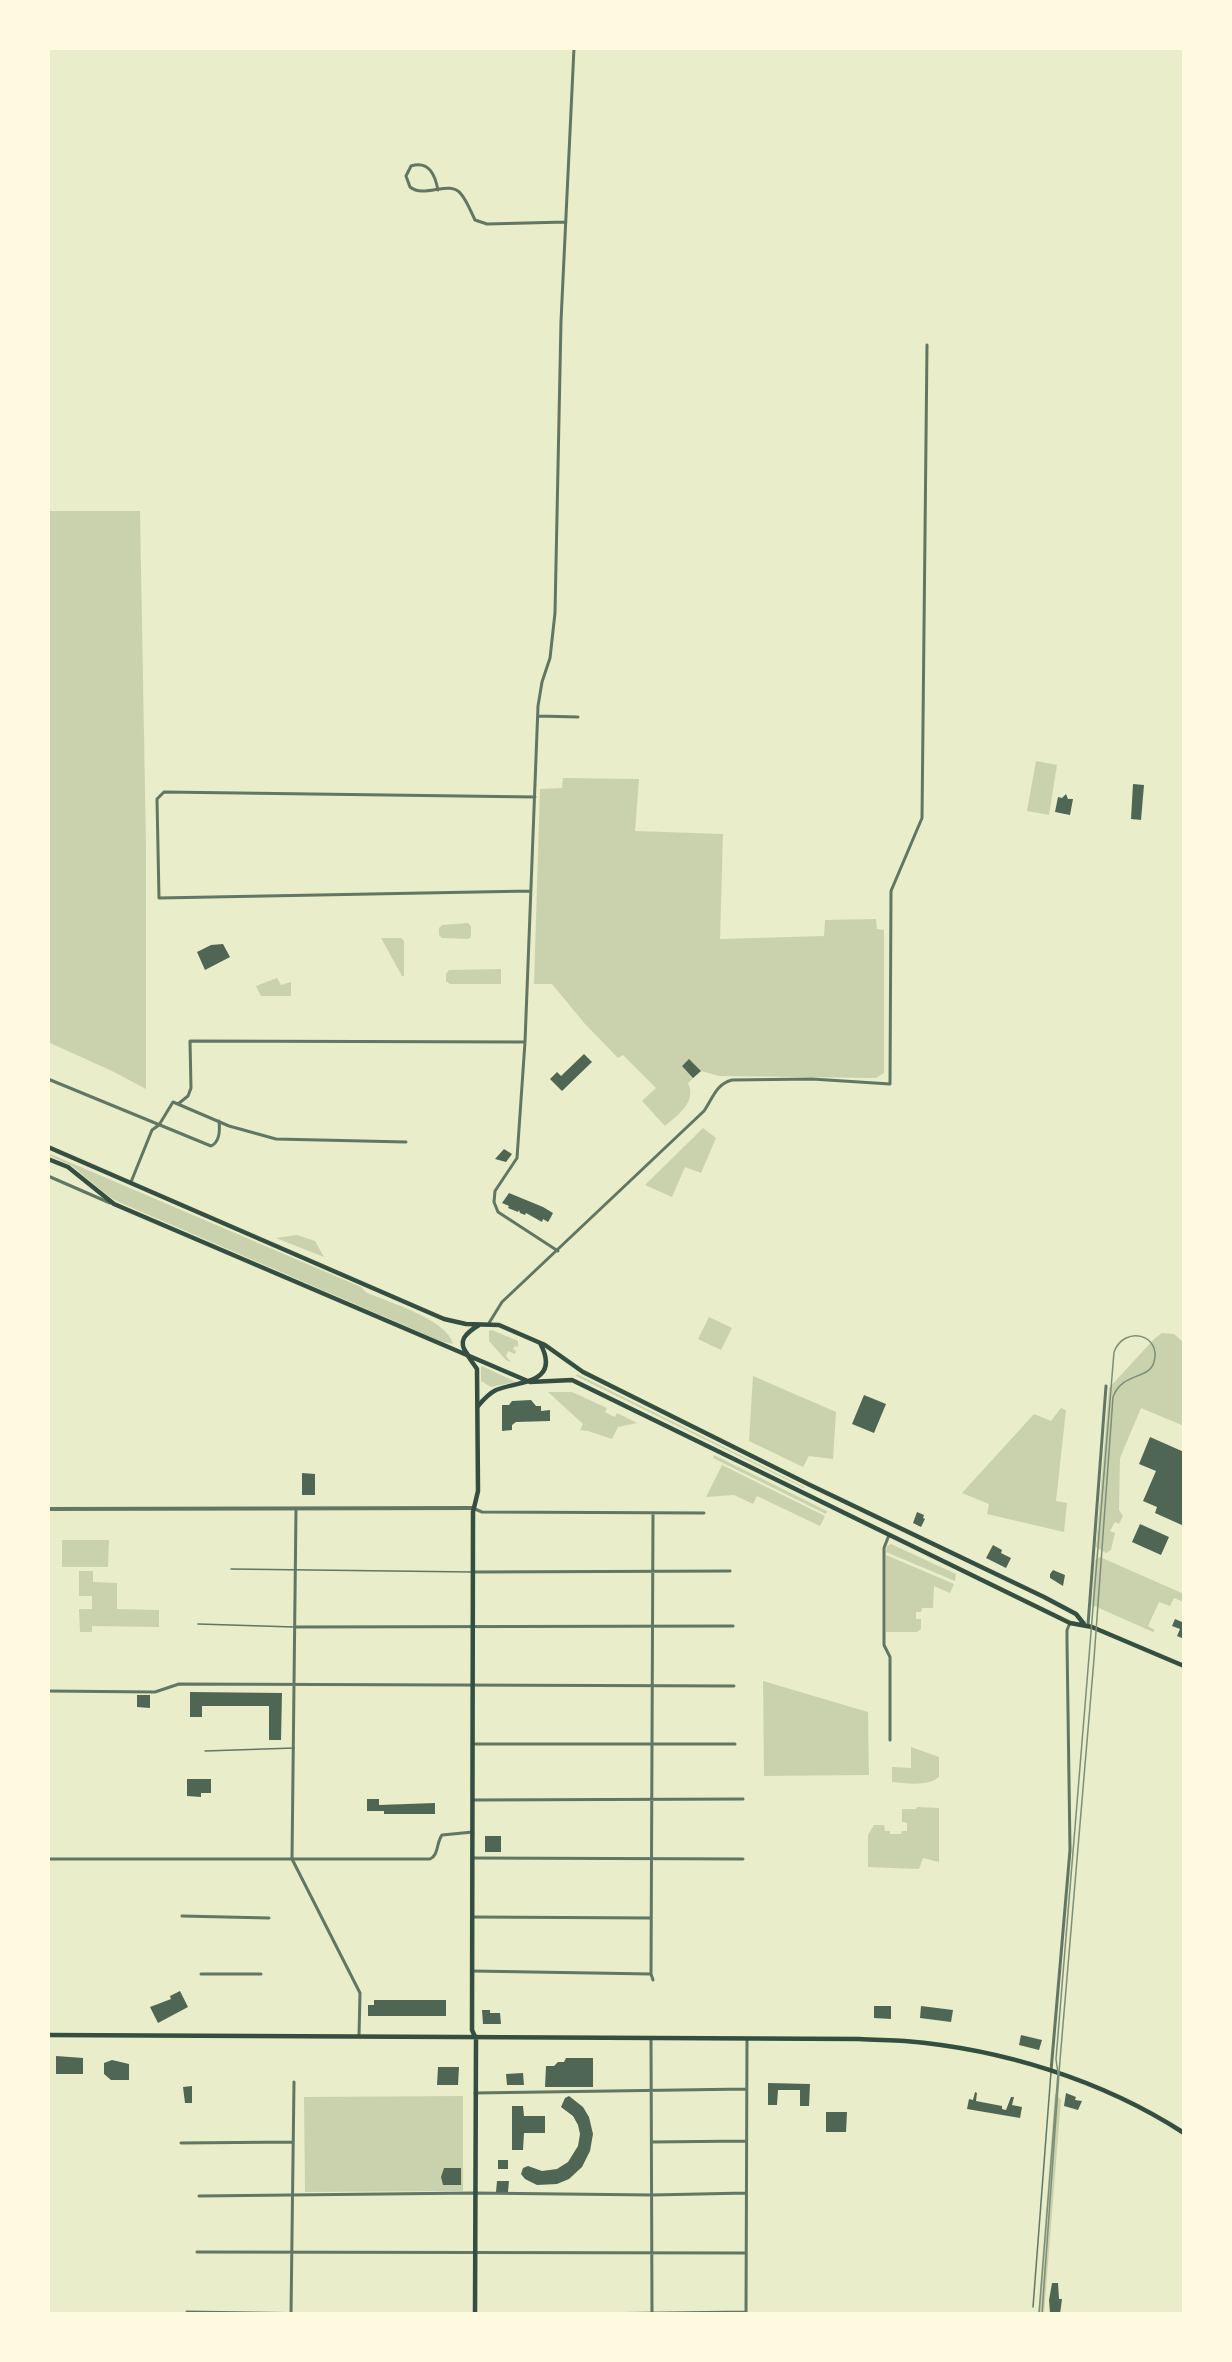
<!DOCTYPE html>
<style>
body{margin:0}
#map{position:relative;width:1232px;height:2362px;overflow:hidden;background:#e9edc9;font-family:"DejaVu Sans",sans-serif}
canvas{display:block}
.frame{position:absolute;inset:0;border:50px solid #fefae0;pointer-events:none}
</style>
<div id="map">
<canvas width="1232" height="2362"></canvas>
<div class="frame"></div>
</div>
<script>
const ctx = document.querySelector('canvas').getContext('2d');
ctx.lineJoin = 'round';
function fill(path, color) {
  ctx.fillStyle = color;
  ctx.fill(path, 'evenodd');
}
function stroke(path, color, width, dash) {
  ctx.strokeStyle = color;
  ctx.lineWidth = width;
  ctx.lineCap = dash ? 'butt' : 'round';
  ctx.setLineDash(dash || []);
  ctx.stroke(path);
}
const green = new Path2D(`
 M 48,511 L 140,511 L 146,847 L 146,1089 L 112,1071 L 48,1042 Z
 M 1036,761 L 1057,765 L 1049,815 L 1027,811 Z
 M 563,778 L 639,779 L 635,831 L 723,834 L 720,939 L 824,936 L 825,920 L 876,919 L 877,929 L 884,930 L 884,1073 L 876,1078 L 719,1076 L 701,1071 L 688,1083 C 697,1102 678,1115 665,1126 L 642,1101 L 656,1088 L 623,1055 L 618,1058 L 585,1024 L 552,984 L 534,984 L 540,789 L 562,788 Z
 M 468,923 L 471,926 L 471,937 L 468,939 L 442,938 L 439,935 L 439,928 L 442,925 Z
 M 381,938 L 401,938 L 404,941 L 404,976 L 402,976 Z
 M 501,969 L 501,984 L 450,984 L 446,981 L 446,974 L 449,970 Z
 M 277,978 L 281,985 L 291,982 L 291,996 L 261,996 L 256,986 Z
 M 703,1128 L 716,1138 L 701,1173 L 685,1167 L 672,1197 L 645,1185 Z
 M 48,1153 L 361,1287 L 367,1293 C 389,1302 448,1320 453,1344 L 443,1342 L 121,1203 L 111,1198 L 72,1166 L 48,1155 Z
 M 297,1235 L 315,1241 L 324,1257 L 276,1238 Z
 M 709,1317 L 732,1328 L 721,1350 L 698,1339 Z
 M 492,1330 L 518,1341 L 518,1347 L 515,1346 L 513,1349 L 516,1351 L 515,1354 L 508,1351 L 506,1356 L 511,1362 L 506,1360 L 489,1341 L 489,1331 Z
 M 1162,1333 L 1174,1334 L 1184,1343 L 1184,1426 L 1141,1408 L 1120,1458 L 1119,1510 L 1123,1516 L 1119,1524 L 1115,1522 L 1110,1531 L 1115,1533 L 1111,1550 L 1106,1553 L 1096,1547 L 1109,1388 L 1154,1339 Z
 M 481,1366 L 484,1367 L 516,1382 L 491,1387 L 481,1381 Z
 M 577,1374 L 804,1487 L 804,1488 L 576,1376 Z
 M 753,1376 L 836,1412 L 833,1459 L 809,1456 L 803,1467 L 749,1441 Z
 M 548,1392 L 572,1392 L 607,1408 L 605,1412 L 615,1417 L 617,1413 L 637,1423 L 618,1427 L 612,1439 L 588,1431 L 580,1430 L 583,1424 Z
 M 1061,1408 L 1066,1410 L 1056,1501 L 1067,1503 L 1064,1532 L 987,1514 L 989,1504 L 962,1493 L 1034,1414 L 1051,1421 Z
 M 714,1455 L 827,1511 L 826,1514 L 713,1458 Z
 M 722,1465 L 825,1516 L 820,1526 L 757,1496 L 753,1504 L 734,1495 L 706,1497 Z
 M 62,1540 L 109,1540 L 108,1567 L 62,1567 Z
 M 891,1544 L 956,1574 L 955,1581 L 886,1552 L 887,1546 Z
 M 886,1555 L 954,1584 L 950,1593 L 934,1586 L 933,1608 L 922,1608 L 921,1612 L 916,1612 L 916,1619 L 921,1619 L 921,1629 L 917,1632 L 886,1632 Z
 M 1100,1557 L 1184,1594 L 1184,1602 L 1174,1598 L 1170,1606 L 1159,1602 L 1148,1626 L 1155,1630 L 1153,1632 L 1092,1605 L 1095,1560 Z
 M 79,1571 L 93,1571 L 93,1582 L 117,1583 L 117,1609 L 159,1610 L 159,1627 L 92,1626 L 92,1632 L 80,1632 L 79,1609 L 92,1609 L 92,1596 L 79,1596 Z
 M 763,1681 L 868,1712 L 869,1775 L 764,1776 Z
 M 911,1747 L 939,1757 L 939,1777 C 927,1787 906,1783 892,1782 L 892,1767 L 911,1768 Z
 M 917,1807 L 939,1808 L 939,1862 L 923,1858 L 919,1869 L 868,1867 L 868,1835 L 874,1825 L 884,1825 L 885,1831 L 890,1831 L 890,1834 L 901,1834 L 902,1831 L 907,1831 L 907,1823 L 902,1822 L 902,1809 L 916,1809 Z
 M 1055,2093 L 1061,2100 L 1044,2314 L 1038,2314 Z
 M 463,2096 L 463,2191 L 305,2192 L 304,2097 Z`);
const building = new Path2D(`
 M 1133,784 L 1144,785 L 1141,820 L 1131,819 Z
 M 1066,794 L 1068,799 L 1073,799 L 1070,815 L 1055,812 L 1058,797 L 1062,798 Z
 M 223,944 L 230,957 L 205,970 L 197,952 L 211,945 Z
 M 584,1054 L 592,1062 L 562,1091 L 550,1079 L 557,1072 L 561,1076 Z
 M 689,1059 L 701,1071 L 693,1078 L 682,1066 Z
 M 504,1149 L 512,1154 L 506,1162 L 495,1159 Z
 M 509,1193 L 543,1207 L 553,1213 L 551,1217 L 548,1222 L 543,1219 L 542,1222 L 526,1213 L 525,1215 L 520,1213 L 519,1210 L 518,1212 L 508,1208 L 509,1206 L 502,1203 Z
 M 864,1395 L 886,1404 L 874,1433 L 852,1424 Z
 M 531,1400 L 536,1406 L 541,1406 L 541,1411 L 550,1410 L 550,1421 L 516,1422 L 512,1425 L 512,1430 L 502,1431 L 502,1405 L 509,1405 L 512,1401 Z
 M 1150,1437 L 1184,1452 L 1184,1526 L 1155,1513 L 1157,1507 L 1143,1501 L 1156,1471 L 1139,1464 Z
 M 302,1473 L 315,1474 L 315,1495 L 302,1495 Z
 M 917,1512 L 924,1515 L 923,1518 L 925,1519 L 921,1527 L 913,1523 Z
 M 1140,1524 L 1169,1537 L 1161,1555 L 1132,1542 Z
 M 993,1545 L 1002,1550 L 1001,1553 L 1011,1558 L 1006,1568 L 986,1558 Z
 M 1053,1570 L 1065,1575 L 1063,1586 L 1050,1578 L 1050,1574 Z
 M 1175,1619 L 1184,1623 L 1184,1639 L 1177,1636 L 1180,1629 L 1172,1626 Z
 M 190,1692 L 282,1693 L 281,1740 L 269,1740 L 269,1706 L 202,1706 L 202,1717 L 190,1717 Z
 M 137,1695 L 150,1695 L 150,1708 L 137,1707 Z
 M 187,1779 L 211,1779 L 211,1793 L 201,1793 L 201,1797 L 187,1796 Z
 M 367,1799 L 379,1799 L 379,1805 L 435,1803 L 435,1814 L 384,1814 L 384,1811 L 367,1811 Z
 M 485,1836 L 501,1836 L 501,1852 L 485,1852 Z
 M 180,1991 L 188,2007 L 158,2023 L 150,2007 L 171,1999 L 170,1996 Z
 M 374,2000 L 446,2000 L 446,2016 L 368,2016 L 368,2005 L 374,2005 Z
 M 874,2006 L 891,2006 L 891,2019 L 874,2018 Z
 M 921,2006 L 953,2010 L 951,2022 L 920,2018 Z
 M 482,2010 L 490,2010 L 490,2013 L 500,2013 L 501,2024 L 483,2024 Z
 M 1021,2035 L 1042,2040 L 1039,2050 L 1019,2045 Z
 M 56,2056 L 83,2058 L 83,2074 L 56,2074 Z
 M 566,2058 L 593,2058 L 593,2087 L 545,2087 L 546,2066 L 554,2066 L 558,2062 L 564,2062 Z
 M 112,2060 L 129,2064 L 129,2080 L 111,2080 L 104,2074 L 104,2063 Z
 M 438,2067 L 459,2067 L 458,2085 L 437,2085 Z
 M 523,2073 L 524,2085 L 507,2085 L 506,2074 Z
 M 768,2083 L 810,2084 L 809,2106 L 800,2106 L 800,2090 L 778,2090 L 777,2105 L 768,2105 Z
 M 192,2086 L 192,2103 L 185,2103 L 183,2087 Z
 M 975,2092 L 977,2093 L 976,2101 L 1002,2106 L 1002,2109 L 1006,2110 L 1011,2097 L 1014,2097 L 1012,2105 L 1022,2107 L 1020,2118 L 967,2109 L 969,2099 L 973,2100 Z
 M 1066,2093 L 1076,2097 L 1075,2100 L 1082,2101 L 1078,2110 L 1064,2106 Z
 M 569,2096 L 583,2107 L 589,2117 L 593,2134 L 590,2151 L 582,2167 L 569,2179 L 557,2184 L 537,2185 L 525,2179 L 521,2174 L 523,2168 L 528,2166 L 542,2171 L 557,2169 L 568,2162 L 578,2146 L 580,2134 L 578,2125 L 573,2116 L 561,2107 L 565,2098 Z
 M 512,2106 L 523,2106 L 524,2116 L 545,2116 L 545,2133 L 524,2133 L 523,2150 L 512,2150 Z
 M 826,2112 L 847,2112 L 846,2132 L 826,2132 Z
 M 498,2160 L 508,2160 L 508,2169 L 498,2169 Z
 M 444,2168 L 461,2168 L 461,2185 L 443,2185 L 441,2177 Z
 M 497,2181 L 509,2181 L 508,2192 L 496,2192 Z
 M 1052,2283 L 1058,2283 L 1059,2299 L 1062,2299 L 1060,2314 L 1050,2314 L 1049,2300 Z`);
const service = new Path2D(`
 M 231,1569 L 472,1572
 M 198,1624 L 294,1627
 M 205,1751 L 294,1748
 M 1033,2307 L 1051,2072`);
const minor = new Path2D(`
 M 438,190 C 435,175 429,160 411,166 L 406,176 L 410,187 C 425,199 450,179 461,194 C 467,201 471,212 475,220 L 487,224 L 566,222
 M 538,716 L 578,717
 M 530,891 L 159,898 L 157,799 L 164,792 L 535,797
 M 48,1079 L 211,1146 C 220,1142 220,1130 219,1121
 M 178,1104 L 188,1096 L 191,1088 L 190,1041 L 525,1042
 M 48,1176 L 110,1203
 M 131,1182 L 152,1130 L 159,1125 L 173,1102 L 229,1126 L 276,1139 L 406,1142
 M 558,1251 L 498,1212 L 494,1202 L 495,1191 L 517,1158 L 525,1042 L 538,706 L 542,682 L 550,658 L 555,613 L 561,321 L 574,48
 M 489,1323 L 502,1302 L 704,1111 C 713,1098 716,1084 732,1080 L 812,1079 L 890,1084 L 891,891 L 922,818 L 927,345
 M 296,1509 L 292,1859 L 360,1993 L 359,2036
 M 475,1509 L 482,1512 L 704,1513
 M 889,1535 L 884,1548 L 884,1645 L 890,1657 L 890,1740
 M 473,1572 L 730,1571
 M 1088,1625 L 1106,1386
 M 295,1627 L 733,1626
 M 48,1691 L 155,1692 L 179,1684 L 734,1686
 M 473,1744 L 735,1744
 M 473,1800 L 743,1799
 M 473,1858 L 743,1859
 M 48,1859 L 430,1859 C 439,1855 436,1843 442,1835 L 473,1832
 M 182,1916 L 269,1918
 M 472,1917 L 651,1918
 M 473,1971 L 651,1974
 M 201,1974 L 261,1974
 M 653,1980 L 651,1974 L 653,1513
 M 651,2038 L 652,2314
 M 1051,2071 L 1070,1850 L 1067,1642 L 1067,1630 L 1070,1623
 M 475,2093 L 746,2089
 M 652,2142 L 746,2141
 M 181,2143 L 293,2142
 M 199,2196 L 474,2193 L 652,2195 L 746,2193
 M 197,2252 L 746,2253
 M 187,2312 L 320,2314
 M 291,2314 L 294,2082
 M 583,2314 L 746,2312
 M 746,2314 L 747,2039`);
const tertiary = new Path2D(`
 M 48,1509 L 473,1508`);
const secondary = new Path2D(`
 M 468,1356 L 477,1369 L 478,1491 L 473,1512 L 472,2030 L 476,2039 L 475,2314
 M 48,2035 L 859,2039 C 874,2040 890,2040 905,2041 C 1002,2049 1102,2080 1184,2133`);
const primary = new Path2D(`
 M 48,1147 L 444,1319 L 466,1324 L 499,1325 L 545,1345 L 583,1372 L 810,1485 L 1044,1597 L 1076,1614 L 1084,1624
 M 48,1159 L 68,1167 L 114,1204 L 530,1382 L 572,1380 L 1070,1623 L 1092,1627 L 1184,1666
 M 468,1355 C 456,1341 466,1333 479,1325
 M 478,1406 C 483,1400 488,1394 496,1390 C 518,1381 562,1384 540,1343`);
const tram = new Path2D(`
 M 1039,2314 L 1058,2073 L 1056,2059 L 1114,1352 C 1124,1325 1162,1334 1154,1362 C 1149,1380 1122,1372 1113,1397 L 1094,1659 L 1060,2060 L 1042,2314`);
fill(green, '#cad2ad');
fill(building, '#4f6655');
stroke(service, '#617663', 1.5);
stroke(minor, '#617663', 3);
stroke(tertiary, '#617663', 4);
stroke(secondary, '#344e41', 4.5);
stroke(primary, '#344e41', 4.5);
stroke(tram, '#7c8e77', 1.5);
</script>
